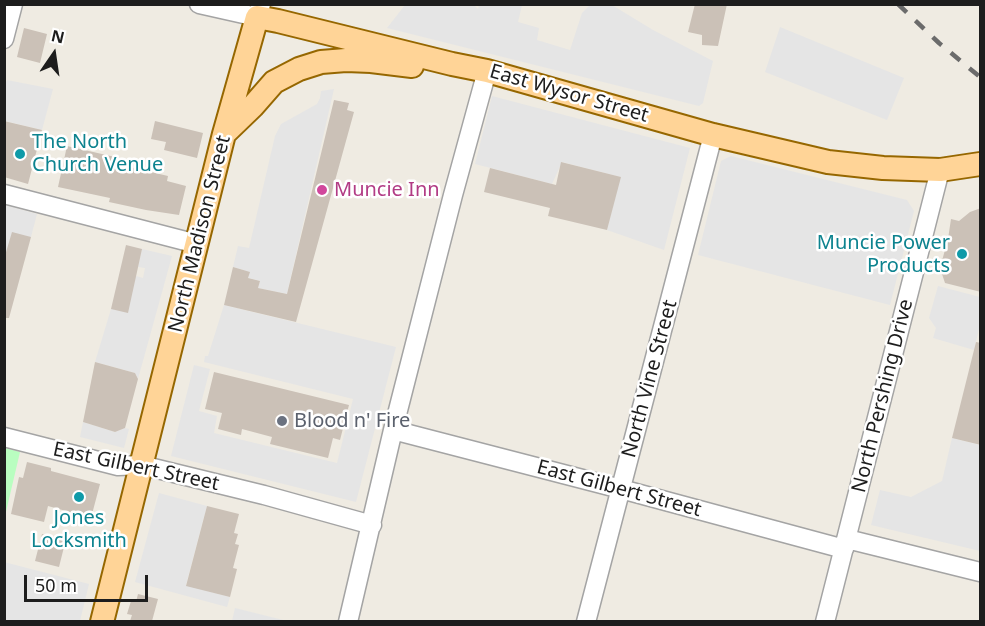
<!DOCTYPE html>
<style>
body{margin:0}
#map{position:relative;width:985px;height:626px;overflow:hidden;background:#efebe2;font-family:"Noto Sans",sans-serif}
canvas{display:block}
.frame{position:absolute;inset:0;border:6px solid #1d1d1d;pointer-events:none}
.north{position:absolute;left:24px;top:24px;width:60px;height:60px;-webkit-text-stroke:4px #fff;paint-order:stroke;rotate:13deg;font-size:16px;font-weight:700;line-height:24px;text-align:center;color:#1d1d1d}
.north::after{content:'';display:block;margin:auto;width:21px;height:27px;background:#1d1d1d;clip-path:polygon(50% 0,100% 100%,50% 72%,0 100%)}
.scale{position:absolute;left:24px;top:575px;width:124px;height:27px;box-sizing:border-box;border:3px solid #1d1d1d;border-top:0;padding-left:8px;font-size:18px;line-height:21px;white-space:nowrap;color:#1d1d1d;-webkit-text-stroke:4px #fff;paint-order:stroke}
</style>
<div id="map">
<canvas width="985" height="626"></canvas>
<div class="frame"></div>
<div class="north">N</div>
<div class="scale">50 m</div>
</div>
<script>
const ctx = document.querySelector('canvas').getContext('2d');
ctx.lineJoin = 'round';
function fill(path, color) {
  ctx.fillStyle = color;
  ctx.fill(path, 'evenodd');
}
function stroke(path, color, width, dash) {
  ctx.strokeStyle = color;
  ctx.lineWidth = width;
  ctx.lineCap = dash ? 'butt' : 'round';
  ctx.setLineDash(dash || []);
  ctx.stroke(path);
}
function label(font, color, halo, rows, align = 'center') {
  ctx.font = font + ' "Noto Sans",sans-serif';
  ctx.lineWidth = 5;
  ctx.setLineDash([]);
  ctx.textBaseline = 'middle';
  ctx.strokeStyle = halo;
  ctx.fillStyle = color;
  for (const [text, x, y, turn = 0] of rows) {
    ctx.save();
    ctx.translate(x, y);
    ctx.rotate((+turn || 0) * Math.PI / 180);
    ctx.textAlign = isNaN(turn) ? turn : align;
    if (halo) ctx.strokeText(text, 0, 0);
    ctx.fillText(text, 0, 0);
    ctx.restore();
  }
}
const park = new Path2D(`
 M 5,448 L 20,452 L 5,516 L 4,448 Z`);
const parking = new Path2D(`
 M 405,5 L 474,5 L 478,9 L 479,5 L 522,5 L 518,22 L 539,28 L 537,40 L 570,50 L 582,13 L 590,5 L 612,5 L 653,30 L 713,61 L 703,103 L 699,106 L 387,28 Z
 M 780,27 L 904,78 L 887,120 L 765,72 Z
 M 7,80 L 53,89 L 42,130 L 5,121 L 4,87 Z
 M 334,89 L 287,294 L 258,288 L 260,281 L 248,278 L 249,272 L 233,267 L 238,246 L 249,248 L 275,136 L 281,124 L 317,104 L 320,98 L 321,91 Z
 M 492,96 L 690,148 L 664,250 L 607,230 L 620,177 L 562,162 L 552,184 L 475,164 Z
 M 731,156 L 907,200 L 914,211 L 890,305 L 698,255 L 721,161 Z
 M 5,205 L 37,214 L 31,237 L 5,259 Z
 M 142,249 L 172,256 L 138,379 L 135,373 L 95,362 L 111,309 L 136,276 L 143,278 L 145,268 L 138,267 Z
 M 938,286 L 980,297 L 980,329 L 979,329 L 974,350 L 933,338 L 936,328 L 929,318 Z
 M 224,305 L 396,347 L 356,502 L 171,456 L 194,365 L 210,369 L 199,411 L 217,416 L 214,433 L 337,463 L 353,399 L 204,362 L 205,356 L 208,356 Z
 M 83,422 L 115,432 L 125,428 L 129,429 L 124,448 L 80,437 Z
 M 952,438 L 980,445 L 980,551 L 871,525 L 880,490 L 911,497 L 942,481 Z
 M 159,493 L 207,506 L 186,585 L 230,597 L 227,607 L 135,582 Z
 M 4,562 L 89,584 L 80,621 L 5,621 Z
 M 235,608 L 287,621 L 232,621 Z`);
const building = new Path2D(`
 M 695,4 L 727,4 L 718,46 L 702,45 L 702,35 L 688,32 Z
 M 24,28 L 47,34 L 40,63 L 17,57 Z
 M 334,100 L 349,103 L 347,110 L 354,112 L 296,322 L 224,305 L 233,267 L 250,272 L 248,278 L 260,281 L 258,288 L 287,294 Z
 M 4,121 L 42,130 L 28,184 L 4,177 Z
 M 155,121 L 203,133 L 197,158 L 164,150 L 166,142 L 151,139 Z
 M 67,146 L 115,157 L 113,163 L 168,176 L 167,181 L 186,186 L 179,215 L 146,210 L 109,202 L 110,198 L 58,187 Z
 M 561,162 L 621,177 L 607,230 L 548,216 L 550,208 L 484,192 L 490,168 L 556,185 Z
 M 981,208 L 981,292 L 945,283 L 940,268 L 948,239 L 951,219 L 959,221 L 970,212 Z
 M 12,232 L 31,237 L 9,318 L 4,318 L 4,259 Z
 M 126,245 L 142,249 L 128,313 L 111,309 Z
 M 976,342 L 981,343 L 981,445 L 952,438 Z
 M 95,362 L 135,373 L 138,379 L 125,428 L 115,432 L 83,422 Z
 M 214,372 L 349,405 L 340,440 L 333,438 L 328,458 L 270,444 L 272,437 L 242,429 L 241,435 L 218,429 L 222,413 L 205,409 Z
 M 27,462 L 51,468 L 51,471 L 100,484 L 91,518 L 48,506 L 44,522 L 11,514 L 19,477 L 23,478 Z
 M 207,506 L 239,514 L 234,533 L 238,534 L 235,544 L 239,545 L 233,568 L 237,569 L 230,597 L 186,586 Z
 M 42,534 L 66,539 L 59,567 L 35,561 Z
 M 138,594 L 158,599 L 152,621 L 130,621 L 132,615 L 127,614 L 131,601 L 136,602 Z`);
const minor = new Path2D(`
 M 199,4 L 257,17 L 261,4
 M 4,39 L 13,4
 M 4,194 L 197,244
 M 393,430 L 621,489 L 844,549
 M 4,437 L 118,466 L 141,465 L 264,495 L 372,525
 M 847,539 L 980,572
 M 348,622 L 393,430 L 453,195 L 487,71
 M 586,622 L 713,135
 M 825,622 L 940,170`);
const major = new Path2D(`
 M 225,133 L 253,106 L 274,82 L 299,69 L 321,62 L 346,60 L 371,61 L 412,66
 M 102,622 L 224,134 L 257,17 L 278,21 L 452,64 L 487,71 L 713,135 L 828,162 L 883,168 L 940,170 L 980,164`);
const rail = new Path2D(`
 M 898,4 L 939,43 L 980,77`);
const markers = [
 [20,154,6,"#0f9aa8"],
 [322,190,6,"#d1479c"],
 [962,254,6,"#0f9aa8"],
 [282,421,6,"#6b7280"],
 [79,497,6,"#0f9aa8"]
];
const streetNames = [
 ["East Wysor Street",569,94,16],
 ["North Madison Street",200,234,-76],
 ["North Vine Street",650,379,-75],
 ["North Pershing Drive",883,396,-76],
 ["East Gilbert Street",136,467,12],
 ["East Gilbert Street",619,489,15]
];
const cultureNames = [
 ["The North",32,142],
 ["Church Venue",32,165],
 ["Muncie Power",950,243,"right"],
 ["Products",950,266,"right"],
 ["Jones",79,518,"center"],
 ["Locksmith",79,541,"center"]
];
const hotelNames = [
 ["Muncie Inn",334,190]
];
const worshipNames = [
 ["Blood n' Fire",294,421]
];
fill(park, '#b9fec0');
fill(parking, '#e5e5e5');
fill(building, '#cbc1b7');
stroke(minor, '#a4a4a4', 21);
stroke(major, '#966700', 26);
stroke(minor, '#fff', 18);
stroke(major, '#ffd497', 22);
stroke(rail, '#6b6b6b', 4.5, [12, 12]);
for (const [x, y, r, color] of markers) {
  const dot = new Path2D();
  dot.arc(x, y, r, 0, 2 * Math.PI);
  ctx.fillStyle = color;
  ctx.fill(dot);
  stroke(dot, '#fff', 2);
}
label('20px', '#1d1d1d', '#fff', streetNames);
label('20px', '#0d838f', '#fff', cultureNames, 'left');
label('20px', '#b23c85', '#fff', hotelNames, 'left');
label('20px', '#5b616d', '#fff', worshipNames, 'left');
</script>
